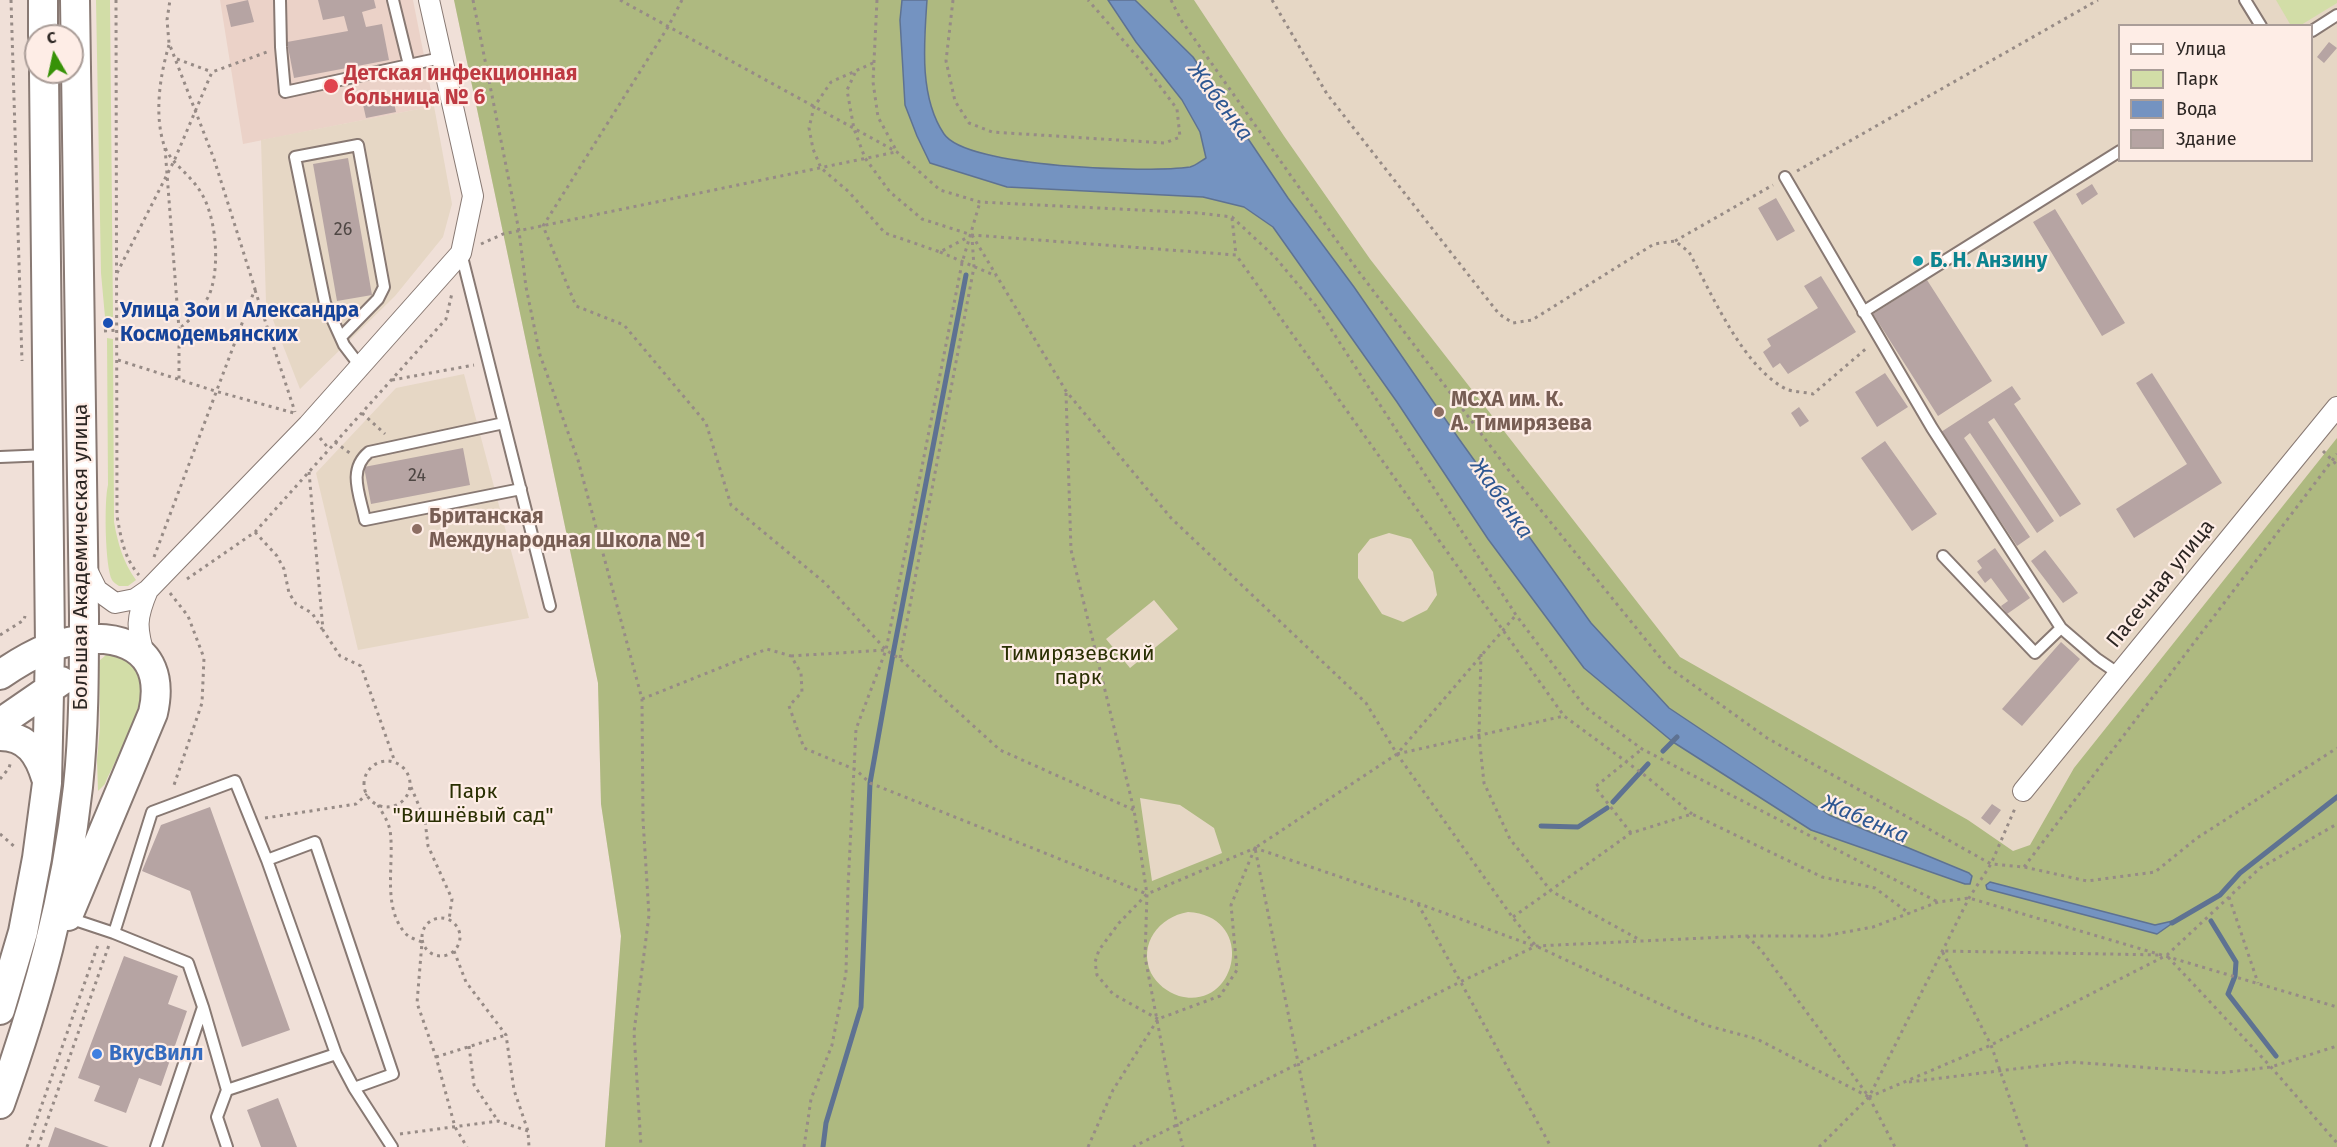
<!DOCTYPE html>
<meta charset="utf-8">
<style>
body{margin:0}
#map{position:relative;width:2337px;height:1147px;overflow:hidden;background:#f0e0d8;font-family:"Fira Sans",sans-serif}
canvas{display:block}
.legend{position:absolute;left:2118px;top:24px;width:195px;height:138px;box-sizing:border-box;background:#feede6;border:2px solid #aa9d98;margin:0;padding:8px 10px;list-style:none;font-size:18px;color:#2c2623}
.legend li{display:flex;align-items:center;gap:12px;height:30px}
.legend b{width:30px;border:2px solid #aa9d98}
.north{position:absolute;left:24px;top:24px;width:60px;height:60px;box-sizing:border-box;background:#feede6;border:2px solid #aa9d98;border-radius:50%;rotate:351deg;font-size:16px;font-weight:700;line-height:24px;text-align:center;color:#2c2623}
.north::after{content:'';display:block;margin:auto;width:21px;height:27px;background:#379207;clip-path:polygon(50% 0,100% 100%,50% 72%,0 100%)}
</style>
<div id="map">
<canvas width="2337" height="1147"></canvas>
<ul class="legend">
<li><b style="height:8px;background:#fff"></b>Улица</li>
<li><b style="height:16px;background:#d2dda7"></b>Парк</li>
<li><b style="height:16px;background:#7493c1"></b>Вода</li>
<li><b style="height:16px;background:#b6a4a3"></b>Здание</li>
</ul>
<div class="north">С</div>
</div>
<script>
const ctx = document.querySelector('canvas').getContext('2d');
ctx.lineJoin = 'round';
function fill(path, color) {
  ctx.fillStyle = color;
  ctx.fill(path, 'evenodd');
}
function stroke(path, color, width, dash) {
  ctx.strokeStyle = color;
  ctx.lineWidth = width;
  ctx.lineCap = dash ? 'butt' : 'round';
  ctx.setLineDash(dash || []);
  ctx.stroke(path);
}
function label(font, color, halo, rows, align = 'center') {
  ctx.font = font + ' "Fira Sans",sans-serif';
  ctx.lineWidth = 4.5;
  ctx.setLineDash([]);
  ctx.textBaseline = 'middle';
  ctx.strokeStyle = halo;
  ctx.fillStyle = color;
  for (const [text, x, y, turn = 0] of rows) {
    ctx.save();
    ctx.translate(x, y);
    ctx.rotate((+turn || 0) * Math.PI / 180);
    ctx.textAlign = isNaN(turn) ? turn : align;
    if (halo) ctx.strokeText(text, 0, 0);
    ctx.fillText(text, 0, 0);
    ctx.restore();
  }
}
const built = new Path2D(`
 M 220,0 L 413,0 L 434,106 L 243,144 Z`);
const education = new Path2D(`
 M 454,0 L 2337,0 L 2337,1147 L 605,1147 L 621,936 L 601,804 L 598,683 ZM 2120,26 L 2312,26 L 2312,160 L 2120,160 Z
 M 434,106 L 452,204 L 443,237 L 395,296 L 300,389 L 266,302 L 261,140 Z
 M 464,374 L 529,618 L 358,650 L 316,473 L 396,388 Z`);
const green = new Path2D(`
 M 96,0 L 110,0 L 113,317 L 105,317 L 101,273 Z
 M 2276,0 L 2337,0 L 2337,3 L 2301,25 L 2290,24 Z
 M 107,338 L 113,339 L 114,522 C 118,544 123,562 136,580 L 128,586 L 119,586 C 116,584 113,582 112,580 C 105,567 104,500 108,485 Z
 M 117,654 C 126,660 135,666 140,677 C 150,700 115,760 105,784 L 98,791 L 97,760 L 100,727 L 99,661 L 106,655 Z`);
const forest = new Path2D(`
 M 454,0 L 902,0 L 900,20 L 905,105 L 917,136 L 930,163 L 1007,187 L 1203,197 L 1244,207 L 1273,227 L 1397,402 L 1488,539 L 1584,668 L 1673,742 L 1811,830 L 1969,873 L 1829,815 L 1669,708 L 1591,623 L 1459,439 L 1354,287 L 1288,198 L 1193,57 L 1135,0 L 1194,0 L 1284,136 L 1370,259 L 1680,657 L 1968,820 L 2013,851 L 2030,845 L 2074,768 L 2337,438 L 2337,1147 L 605,1147 L 621,936 L 601,804 L 598,683 ZM 1389,533 L 1411,539 L 1433,572 L 1437,595 L 1427,610 L 1403,622 L 1382,614 L 1358,578 L 1358,554 L 1370,539 ZM 1154,600 L 1178,629 L 1130,668 L 1106,639 ZM 1140,798 L 1180,805 L 1214,828 L 1222,853 L 1152,881 ZM 1188,912 C 1258,916 1237,1012 1179,996 C 1167,992 1157,984 1151,973 C 1138,944 1159,917 1188,912 Z
 M 927,0 L 1108,0 L 1136,42 L 1182,100 L 1200,132 L 1206,159 C 1201,161 1195,166 1189,167 C 1148,173 967,168 944,134 C 919,96 924,43 927,0 Z`);
const water = new Path2D(`
 M 902,0 L 927,0 C 924,43 919,97 944,134 C 967,168 1148,173 1190,167 C 1195,166 1201,161 1206,158 L 1200,132 L 1182,100 L 1136,42 L 1108,0 L 1135,0 L 1193,57 L 1288,198 L 1354,287 L 1459,439 L 1591,623 L 1669,708 L 1829,815 L 1969,873 L 1972,876 L 1970,884 L 1965,884 L 1811,830 L 1673,742 L 1584,668 L 1488,539 L 1397,402 L 1273,227 L 1244,207 L 1203,197 L 1007,187 L 930,163 L 917,136 L 905,105 L 900,20 Z
 M 1990,882 L 2155,925 L 2177,920 L 2157,934 L 1987,889 L 1986,885 Z`);
const stream = new Path2D(`
 M 1663,751 L 1677,737
 M 1613,802 L 1648,764
 M 1541,826 L 1578,827 L 1607,808
 M 2211,921 L 2236,962 L 2235,976 L 2228,994 L 2276,1056
 M 2172,923 L 2220,895 L 2240,873 L 2337,797
 M 823,1147 L 826,1123 L 861,1007 L 870,783 L 893,654 L 966,275`);
const building = new Path2D(`
 M 248,0 L 254,22 L 231,27 L 226,5 Z
 M 318,0 L 374,0 L 376,8 L 362,12 L 366,27 L 382,24 L 389,60 L 294,78 L 287,42 L 348,31 L 344,16 L 323,20 Z
 M 2329,42 L 2337,48 L 2324,63 L 2317,57 Z
 M 392,94 L 396,112 L 366,118 L 362,100 Z
 M 348,158 L 372,295 L 337,301 L 313,164 Z
 M 2092,184 L 2098,194 L 2082,205 L 2076,194 Z
 M 1776,198 L 1795,231 L 1777,241 L 1758,208 Z
 M 2055,209 L 2125,323 L 2102,336 L 2033,222 Z
 M 1821,276 L 1856,332 L 1788,374 L 1780,363 L 1773,368 L 1763,352 L 1771,346 L 1767,339 L 1818,308 L 1804,286 Z
 M 1927,280 L 1992,381 L 1938,416 L 1873,314 Z
 M 1885,373 L 1908,407 L 1877,427 L 1855,392 Z
 M 2152,373 L 2222,483 L 2134,538 L 2116,509 L 2187,464 L 2136,383 Z
 M 2012,386 L 2021,399 L 2014,404 L 2081,504 L 2060,517 L 1994,418 L 1988,422 L 2054,521 L 2037,533 L 1970,433 L 1964,438 L 2030,537 L 2017,546 L 1941,432 Z
 M 1799,407 L 1809,421 L 1800,427 L 1791,413 Z
 M 1885,441 L 1937,514 L 1912,531 L 1861,458 Z
 M 463,448 L 470,485 L 371,504 L 364,467 Z
 M 1995,548 L 2030,598 L 2007,614 L 2001,606 L 2008,601 L 1991,578 L 1985,583 L 1977,572 L 1982,568 L 1977,561 Z
 M 2045,550 L 2078,593 L 2063,603 L 2031,561 Z
 M 2061,642 L 2080,659 L 2022,726 L 2002,709 Z
 M 1992,804 L 2001,810 L 1990,825 L 1981,818 Z
 M 210,807 L 290,1030 L 242,1047 L 190,891 L 142,871 L 161,825 Z
 M 124,956 L 178,976 L 168,1004 L 187,1011 L 161,1086 L 139,1078 L 126,1113 L 94,1101 L 100,1086 L 78,1078 Z
 M 278,1098 L 297,1147 L 261,1147 L 247,1110 Z
 M 55,1127 L 109,1147 L 48,1147 Z`);
const path = new Path2D(`
 M 11,0 L 22,361
 M 116,0 L 117,516 C 121,538 124,558 139,575
 M 473,0 L 519,231 L 526,287 L 540,355 L 578,460 L 642,699 L 643,820 L 649,915 L 634,1032 L 641,1147
 M 620,0 L 897,152 L 940,190 L 980,202 L 1198,213 L 1232,217 L 1275,257 L 1316,306 L 1516,615 L 1585,707 L 1642,749 L 1938,902
 M 682,0 L 668,27 L 543,226 L 576,306 L 624,325 L 706,423 L 731,505 L 825,583 L 886,650 L 900,659 L 1000,750 L 1134,810
 M 877,0 L 873,82 L 878,117 L 896,150
 M 953,0 L 946,61 L 955,101 L 969,123 L 992,132 L 1165,143 L 1180,137 L 1177,109 L 1142,62 L 1088,0
 M 1171,0 L 1181,20 L 1356,268 L 1510,472 L 1667,666 L 1767,738 L 1991,864 L 2024,867 L 2087,881 L 2155,872 L 2197,838 L 2337,748
 M 1272,0 L 1327,94 L 1499,314 L 1513,323 L 1532,320 L 1654,244 L 1675,241 L 1689,252 C 1712,294 1742,366 1786,389 C 1793,392 1805,392 1813,394 L 1868,347
 M 169,45 C 160,75 154,114 164,145 C 170,162 188,173 198,188 C 216,212 220,262 211,290 C 206,306 191,319 179,329 L 179,380
 M 177,59 L 212,72
 M 873,63 L 831,82 L 814,107 L 809,128 L 813,149 L 821,168 L 849,192 L 885,233 L 940,252 L 970,236
 M 855,73 L 847,90 L 854,129 L 865,158 L 890,192 L 922,219 L 972,235 L 1236,255 L 1564,716 L 1647,777 L 1692,814
 M 165,148 L 179,329
 M 1797,171 L 2098,0
 M 1232,218 L 1236,255
 M 972,235 L 1066,391 L 1171,518 L 1366,703 L 1397,754 L 1513,918 L 1536,946 L 1705,1025 L 1757,1039 L 1869,1097
 M 1675,241 L 1773,185
 M 481,244 L 503,234 L 896,152
 M 940,252 L 996,276
 M 117,273 L 174,161 L 212,72 L 267,52
 M 255,290 L 295,412
 M 104,331 L 117,330
 M 118,360 L 215,391 L 294,413
 M 392,380 L 474,365
 M 1066,393 L 1071,550 L 1134,810 L 1147,894 L 1145,957 L 1177,1125 L 1183,1147
 M 362,413 L 385,434
 M 320,438 L 329,449
 M 335,442 L 351,454
 M 2323,451 L 2337,465
 M 309,472 L 323,630 L 340,656 L 361,666 L 395,762
 M 255,532 L 277,556 L 284,569 L 289,593 L 296,604 L 312,613 L 322,629
 M 154,557 L 255,289 L 214,159 L 169,43 L 167,20 L 170,0
 M 187,579 L 255,532 L 446,319 L 452,293
 M 170,593 L 188,616 L 204,658 L 202,703 L 173,788
 M 0,635 L 24,620 L 25,616
 M 1481,654 L 1479,736 L 1484,783 L 1510,839 L 1551,891 L 1640,940
 M 791,656 L 886,650
 M 900,658 L 974,267 L 972,237
 M 642,699 L 767,649 L 791,656 L 801,673 L 802,692 L 789,706 L 804,748 L 856,770 L 870,783 L 1147,894
 M 1397,754 L 1564,716
 M364 784a23 23 0 1 1 46 0a23 23 0 1 1-46 0Z
 M 0,779 L 9,768 L 11,761
 M 411,787 L 425,820 L 428,846 L 452,899 L 449,920
 M 378,805 C 382,812 388,821 390,830 C 395,863 381,907 406,934 C 410,938 417,940 422,942 L 417,1003 L 436,1057 L 455,1127 L 467,1147
 M 265,818 L 356,804 L 367,794
 M 1631,833 L 1595,787 L 1642,749
 M 0,834 L 15,847
 M 2024,867 L 2337,454
 M 2229,897 L 2258,983
 M 1418,904 L 1551,1147
 M 1513,917 L 1631,833 L 1692,814 L 1822,877 L 1875,888 L 1910,914
 M422 937a19 19 0 1 1 38 0a19 19 0 1 1-38 0Z
 M 1747,936 L 1761,950 L 1869,1097 L 1895,1147
 M 454,951 L 466,982 L 506,1035 L 514,1090 L 528,1131 L 529,1147
 M 2168,957 L 2271,1067 L 2337,1143
 M 1158,1019 L 1113,994 L 1097,975 L 1095,962 L 1099,950 L 1119,923 L 1147,894 L 1255,848 L 1417,903 L 1534,946
 M 469,1046 L 474,1085 L 498,1121
 M 436,1057 L 506,1035
 M 1909,1082 L 2071,1062 L 2220,1073 L 2271,1067 L 2337,1046
 M 1869,1097 L 1991,1045 L 2167,955 L 2260,868 L 2337,824
 M 400,1134 L 498,1121 L 528,1131
 M 27,1147 L 99,942
 M 38,1147 L 109,945
 M 804,1147 L 811,1099 L 832,1045 L 846,973 L 848,887 L 856,729 L 886,650 L 962,263 L 980,202
 M 1088,1147 L 1113,1090 L 1158,1019 L 1220,996 L 1237,970 L 1231,905 L 1255,848
 M 1133,1147 L 1460,982 L 1536,946 L 1747,936 L 1824,936 L 1873,927 L 1938,902 L 1969,898 L 2337,1007
 M 1315,1147 L 1255,848 L 1397,754 L 1516,615
 M 1819,1147 L 1869,1097 L 1969,898 L 1991,864 L 2016,806
 M 2027,1147 L 1991,1045 L 1942,951 L 2162,955`);
const service = new Path2D(`
 M 280,0 L 281,47 L 285,92 L 441,58
 M 393,0 L 409,65
 M 2245,0 L 2261,26
 M 2312,31 L 2337,15
 M 1785,177 L 1932,428 L 2061,628 L 2035,653 L 1943,556
 M 461,253 L 550,606
 M 1863,312 L 2120,151
 M 341,337 L 378,299 L 384,287 L 358,145 L 295,157 L 325,303 L 344,345 L 360,366
 M 504,423 L 369,452 C 347,470 360,495 365,520 L 521,489
 M 0,457 L 48,455
 M 2061,628 L 2097,659 L 2119,674
 M 267,860 L 315,842 L 393,1074 L 354,1088
 M 69,918 L 114,933
 M 336,1054 L 354,1088 L 392,1147
 M 227,1090 L 336,1054 L 267,860 L 235,781 L 152,812 L 114,933 L 188,963 L 203,1007 L 227,1090 L 217,1117 L 227,1147
 M 156,1147 L 203,1007`);
const minor = new Path2D(`
 M 86,568 L 97,590 L 115,603 L 135,599 L 148,590 L 308,425 L 461,253 L 473,196 L 429,0
 M 145,657 C 136,628 136,618 148,590
 M 2023,791 L 2337,407`);
const secondary = new Path2D(`
 M 43,0 L 43,36
 M 0,675 C 16,664 31,655 48,648 C 104,627 170,639 153,713 L 68,916
 M 0,723 L 61,681
 M 0,736 C 28,736 39,755 46,778
 M 0,1010 L 23,932 L 37,858 L 47,783 L 50,647 L 44,72
 M 0,1104 C 37,1000 66,898 78,787 C 84,730 84,672 84,615 L 75,0`);
const markers = [
 [331,86,8,"#e0444e"],
 [1918,261,6,"#0f9aa8"],
 [108,323,6,"#1a4fb4"],
 [1439,412,6,"#8d6e63"],
 [417,529,6,"#8d6e63"],
 [97,1054,6,"#3f7fe0"]
];
const numberNames = [
 ["26",343,230],
 ["24",417,476]
];
const healthNames = [
 ["Детская инфекционная",344,74],
 ["больница № 6",344,98]
];
const cultureNames = [
 ["Б. Н. Анзину",1930,261]
];
const transitNames = [
 ["Улица Зои и Александра",120,311],
 ["Космодемьянских",120,335]
];
const educationNames = [
 ["МСХА им. К.",1451,400],
 ["А. Тимирязева",1451,424],
 ["Британская",429,517],
 ["Международная Школа № 1",429,541]
];
const streetNames = [
 ["Большая Академическая улица",81,557,-90],
 ["Пасечная улица",2161,584,-51]
];
const parkNames = [
 ["Тимирязевский",1078,654],
 ["парк",1078,678],
 ["Парк",473,792],
 ["\"Вишнёвый сад\"",473,816]
];
const shopNames = [
 ["ВкусВилл",109,1054]
];
const waterNames = [
 ["Жабенка",1220,102,53],
 ["Жабенка",1501,499,55],
 ["Жабенка",1865,820,23]
];
fill(built, '#ebd2c8');
fill(education, '#e6d7c5');
fill(green, '#d2dda7');
fill(forest, '#aeb980');
fill(water, '#7493c1');
stroke(water, '#5e7292', 1.5);
stroke(stream, '#5e7292', 5);
fill(building, '#b6a4a3');
stroke(service, '#887973', 14);
stroke(minor, '#887973', 22);
stroke(secondary, '#887973', 32);
stroke(path, '#978b86', 3, [3, 4.5]);
stroke(service, '#fff', 10);
stroke(minor, '#fff', 20);
stroke(secondary, '#fff', 28);
for (const [x, y, r, color] of markers) {
  const dot = new Path2D();
  dot.arc(x, y, r, 0, 2 * Math.PI);
  ctx.fillStyle = color;
  ctx.fill(dot);
  stroke(dot, '#feede6', 2);
}
label('18px', '#4e4643', null, numberNames);
label('bold 21px', '#be3a42', '#feede6', healthNames, 'left');
label('bold 21px', '#0d838f', '#feede6', cultureNames, 'left');
label('bold 21px', '#164399', '#feede6', transitNames, 'left');
label('bold 21px', '#785e54', '#feede6', educationNames, 'left');
label('21px', '#2c2623', '#feede6', streetNames);
label('21px', '#292f02', '#feede6', parkNames);
label('bold 21px', '#366cbe', '#feede6', shopNames, 'left');
label('italic 22px', '#2e5792', '#feede6', waterNames);
</script>
